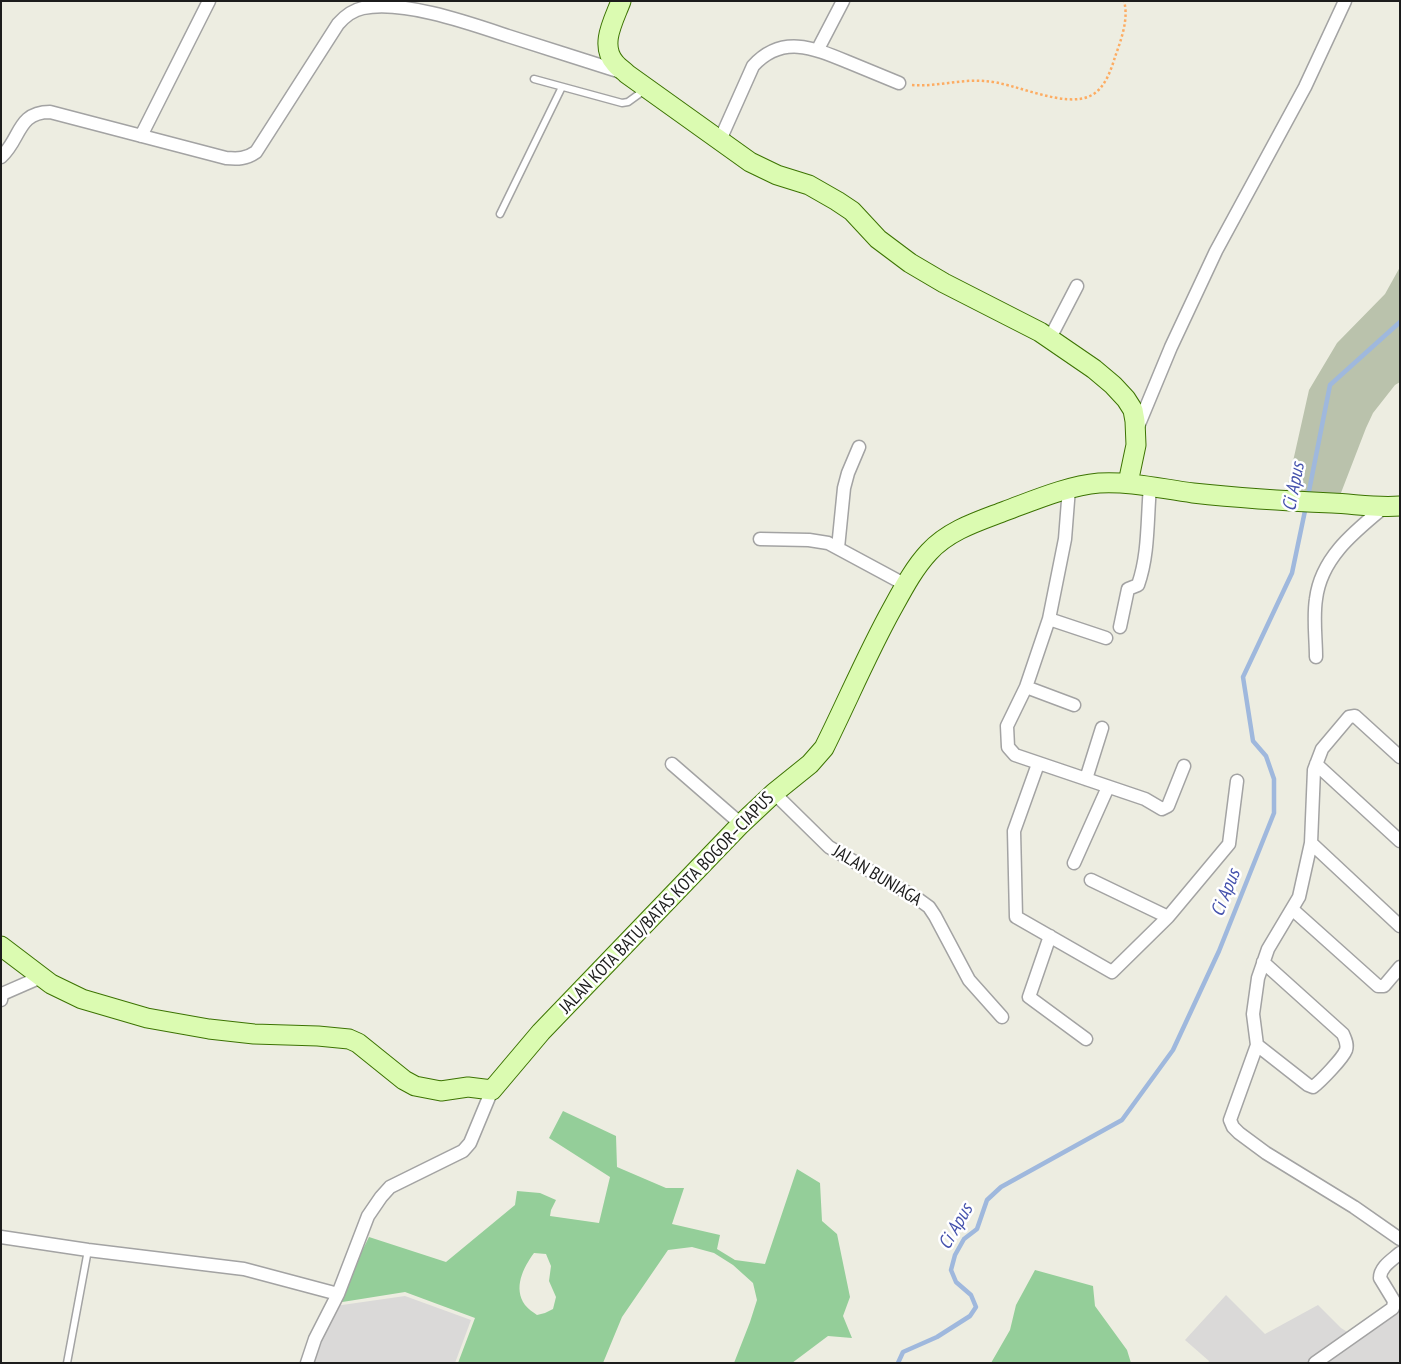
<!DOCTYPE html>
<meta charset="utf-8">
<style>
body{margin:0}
#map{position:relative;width:1401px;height:1364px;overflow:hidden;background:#edede1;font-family:"PT Sans Narrow",sans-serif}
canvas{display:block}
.frame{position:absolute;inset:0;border:2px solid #1c1c1c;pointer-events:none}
</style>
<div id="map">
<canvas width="1401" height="1364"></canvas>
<div class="frame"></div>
</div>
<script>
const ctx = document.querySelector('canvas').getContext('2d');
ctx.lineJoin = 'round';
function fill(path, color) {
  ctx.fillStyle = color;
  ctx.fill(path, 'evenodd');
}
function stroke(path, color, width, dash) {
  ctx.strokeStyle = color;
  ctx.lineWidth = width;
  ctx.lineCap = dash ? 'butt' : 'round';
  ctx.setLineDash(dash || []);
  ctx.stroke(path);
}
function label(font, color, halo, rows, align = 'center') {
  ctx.font = font + ' "PT Sans Narrow",sans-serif';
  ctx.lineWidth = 5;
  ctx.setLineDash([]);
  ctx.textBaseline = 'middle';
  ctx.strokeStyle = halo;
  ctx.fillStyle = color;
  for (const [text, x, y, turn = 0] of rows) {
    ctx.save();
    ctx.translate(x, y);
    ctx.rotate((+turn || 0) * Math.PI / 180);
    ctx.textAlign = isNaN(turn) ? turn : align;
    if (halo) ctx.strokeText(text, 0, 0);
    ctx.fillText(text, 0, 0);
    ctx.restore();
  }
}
const residential = new Path2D(`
 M 1226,1295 L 1265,1334 L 1318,1305 L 1341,1328 L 1357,1338 L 1400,1312 L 1400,1363 L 1208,1363 L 1209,1361 L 1185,1340 Z
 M 405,1296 L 471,1320 L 455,1363 L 314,1363 L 321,1340 L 335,1306 Z`);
const construction = new Path2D(`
 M 1400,267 L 1400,382 L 1395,385 L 1373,413 L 1366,428 L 1334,511 L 1283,506 L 1309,390 L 1337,343 L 1385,294 Z`);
const forest = new Path2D(`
 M 563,1111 L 616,1136 L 617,1167 L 666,1188 L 684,1188 L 672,1224 L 720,1235 L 717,1249 L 735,1260 L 765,1264 L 797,1169 L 820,1183 L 822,1221 L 837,1234 L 850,1297 L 843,1316 L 852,1338 L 828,1336 L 792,1363 L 734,1363 L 750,1322 L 757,1300 L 753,1283 L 733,1265 L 714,1253 L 692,1247 L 668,1250 L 622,1317 L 603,1363 L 458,1363 L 475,1318 L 405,1292 L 336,1303 L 369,1237 L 446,1262 L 515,1205 L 517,1191 L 540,1193 L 556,1200 L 551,1210 L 550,1216 L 599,1223 L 610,1177 L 549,1138 ZM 534,1253 L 546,1254 L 551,1266 L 549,1281 L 556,1297 L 553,1309 L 545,1313 L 537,1315 C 533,1312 528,1309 525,1305 C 513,1288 523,1268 534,1253 Z
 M 1035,1270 L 1093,1286 L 1095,1306 L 1127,1350 L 1131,1363 L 991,1363 L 1010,1330 L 1016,1305 Z`);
const stream = new Path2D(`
 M 1308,496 L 1330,385 L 1400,322
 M 898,1363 L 903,1352 L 937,1337 L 970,1316 L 976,1307 L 971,1295 L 956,1282 L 951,1270 L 955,1255 L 964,1239 L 977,1229 L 987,1200 L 1001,1187 L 1122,1120 L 1173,1050 L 1219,951 L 1274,813 L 1274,779 L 1266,756 L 1253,741 L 1243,677 L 1292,573 L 1306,506`);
const path = new Path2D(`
 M 912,85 C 936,87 960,79 984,81 C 1014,82 1065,110 1092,95 C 1105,88 1111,70 1115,57 C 1121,40 1129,19 1124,1`);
const lane = new Path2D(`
 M 534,79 L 622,103 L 628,102 L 646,89
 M 500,214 L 562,87
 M 67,1363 L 88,1250`);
const street = new Path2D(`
 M 818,49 L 843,1
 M 141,136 L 209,1
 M 720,140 L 753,66 C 782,34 814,48 848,62 C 865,69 882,76 899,83
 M 1,157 C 21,139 17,112 50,112 L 226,158 C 238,159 246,159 256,152 L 338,24 C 345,16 353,10 363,8 C 404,0 469,23 508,36 C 546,48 583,60 621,72
 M 1050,338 L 1077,286
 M 1137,429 L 1171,347 L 1216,251 L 1305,87 L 1345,1
 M 1069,488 L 1065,539 L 1049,619 L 1026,687 L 1007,726 L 1008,747 L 1015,755 L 1145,799 L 1162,809 L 1168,806 L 1184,766
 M 760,539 L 809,540 L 828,543 L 906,585
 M 838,548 L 844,488 L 848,473 L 859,447
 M 1049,619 L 1106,638
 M 1120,627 L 1128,589 L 1138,585 C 1149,554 1147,519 1150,487
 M 1316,657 C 1316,638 1313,618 1316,599 C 1321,558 1354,532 1383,508
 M 1026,687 L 1074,705
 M 1400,757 L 1355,716 L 1349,717 L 1322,749 L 1314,770 L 1311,843 L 1299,897 L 1268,949 L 1258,978 L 1253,1014 L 1257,1045 L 1230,1120 L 1233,1127 L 1239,1133 L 1266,1153 L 1354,1207 L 1400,1239
 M 672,764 L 741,824
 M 1038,764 L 1014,831 L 1016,917 L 1112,972 L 1168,917
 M 1316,764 L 1400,841
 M 1086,779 L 1102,728
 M 774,793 L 829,847 L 918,899 L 929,907 L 935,916 L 969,980 L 1002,1017
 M 1311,843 L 1400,926
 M 1074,863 L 1108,787
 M 1091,880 L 1168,917 L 1229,844 L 1237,781
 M 1292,909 L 1378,986 L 1384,986 L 1400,967
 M 1050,936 L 1029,997 L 1086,1039
 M 1,1000 L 2,994 L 41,977
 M 1257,1045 L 1308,1085 L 1313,1087 C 1321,1081 1343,1058 1346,1050 C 1348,1044 1345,1039 1343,1034 L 1263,962
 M 1,1237 L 88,1250 L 244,1269 L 338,1294
 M 307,1363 L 315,1339 L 338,1294 L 368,1216 L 381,1197 L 390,1187 L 463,1151 L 470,1143 L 492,1090
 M 1315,1363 L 1393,1308 L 1394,1301 L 1380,1278 C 1380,1267 1392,1260 1400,1253`);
const secondary = new Path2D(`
 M 621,1 C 614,20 599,45 615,63 C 618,67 623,70 627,74 L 750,162 L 777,175 L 809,185 L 837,201 L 852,211 L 878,239 L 910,263 L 944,283 L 1040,332 L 1094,369 L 1113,385 L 1126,399 L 1133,410 L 1135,421 L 1136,445 L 1128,483
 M 1,946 L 51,984 L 82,999 L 147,1018 L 209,1029 L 254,1034 L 318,1036 L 349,1039 L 358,1043 L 404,1080 L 415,1086 L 441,1091 L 468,1087 L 492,1090 L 541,1032 L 741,824 L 774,793 L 810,764 L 824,748 C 847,702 867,654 892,609 C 903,589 914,568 929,552 C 949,530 979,521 1005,511 C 1035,500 1067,486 1099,483 C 1130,481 1162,489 1193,493 C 1239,498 1285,501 1332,503 C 1355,504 1377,508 1400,506`);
const streetNames = [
 ["JALAN BUNIAGA",877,876,31],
 ["JALAN KOTA BATU/BATAS KOTA BOGOR–CIAPUS",667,903,-46]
];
const waterNames = [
 ["Ci Apus",1294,487,-79],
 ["Ci Apus",1226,893,-68],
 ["Ci Apus",956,1227,-60]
];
fill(residential, '#dad9d8');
fill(construction, '#bac2ac');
fill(forest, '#94ce99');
stroke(stream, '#9fb8dd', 4.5);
stroke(lane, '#a3a3a3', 9);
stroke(street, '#a3a3a3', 15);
stroke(secondary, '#3c7302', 21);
stroke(path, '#fdac62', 2.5, [2.5, 2.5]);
stroke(lane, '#fff', 6);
stroke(street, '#fff', 12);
stroke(secondary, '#dbfbb1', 19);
label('18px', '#1c1c1c', '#fff', streetNames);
label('italic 19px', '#4653ad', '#fff', waterNames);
</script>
